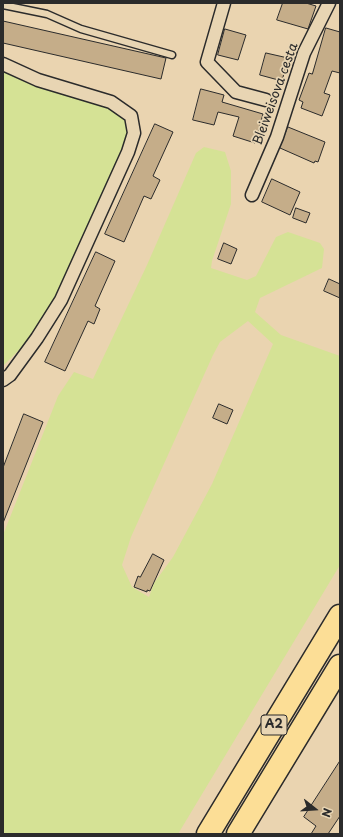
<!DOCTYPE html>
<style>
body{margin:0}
#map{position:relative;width:343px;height:837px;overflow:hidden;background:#ead4b0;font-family:"Playpen Sans",sans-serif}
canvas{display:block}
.frame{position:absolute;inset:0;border:4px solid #2b2b2b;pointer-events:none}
.north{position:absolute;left:295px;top:789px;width:40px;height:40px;-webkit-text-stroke:3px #e8d5b3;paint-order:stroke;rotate:107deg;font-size:11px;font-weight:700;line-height:16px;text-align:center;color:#2b2b2b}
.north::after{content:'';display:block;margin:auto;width:14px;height:18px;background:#2b2b2b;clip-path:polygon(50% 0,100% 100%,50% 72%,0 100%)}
</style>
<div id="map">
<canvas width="343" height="837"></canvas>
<div class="frame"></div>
<div class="north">N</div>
</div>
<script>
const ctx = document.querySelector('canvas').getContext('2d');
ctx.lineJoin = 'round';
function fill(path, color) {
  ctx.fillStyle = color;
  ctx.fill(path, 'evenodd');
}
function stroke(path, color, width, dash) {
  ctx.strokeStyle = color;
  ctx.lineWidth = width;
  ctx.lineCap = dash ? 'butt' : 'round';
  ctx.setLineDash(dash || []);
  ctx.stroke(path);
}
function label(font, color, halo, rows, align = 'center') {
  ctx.font = font + ' "Playpen Sans",sans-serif';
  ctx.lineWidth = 3.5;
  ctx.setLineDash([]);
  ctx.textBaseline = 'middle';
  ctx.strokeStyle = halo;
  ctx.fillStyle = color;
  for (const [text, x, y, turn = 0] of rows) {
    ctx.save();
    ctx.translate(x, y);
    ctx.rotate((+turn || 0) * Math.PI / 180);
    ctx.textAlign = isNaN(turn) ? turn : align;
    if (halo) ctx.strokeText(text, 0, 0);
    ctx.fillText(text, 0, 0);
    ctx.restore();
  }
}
const green = new Path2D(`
 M 3,67 L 110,106 L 129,119 L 130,131 L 122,151 L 55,299 L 29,340 L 3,366 Z
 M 204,147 L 225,152 L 231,171 L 231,204 L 212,261 L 211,268 L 247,280 L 256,276 L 276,237 L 288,232 L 320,243 L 324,249 L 322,268 L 260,298 L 255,312 L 281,335 L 340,356 L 340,565 L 178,834 L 3,834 L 3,535 L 58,396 L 74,372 L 93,379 L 147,265 L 196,153 ZM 248,321 L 273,344 L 212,484 L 173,557 L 154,583 L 149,597 L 132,587 L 122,565 L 131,537 L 213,355 L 220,342 Z`);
const building = new Path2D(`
 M 283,3 L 306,3 L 316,6 L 308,29 L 277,20 Z
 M 3,21 L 166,58 L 161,79 L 3,43 Z
 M 326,28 L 340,32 L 340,73 L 332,71 L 324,93 L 330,95 L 322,116 L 301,108 L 303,102 L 299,100 L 309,73 L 312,74 Z
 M 225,29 L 246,35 L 238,60 L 218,55 Z
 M 266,53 L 288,58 L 282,81 L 260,75 Z
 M 201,89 L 224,95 L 222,102 L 263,114 L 255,143 L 233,136 L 239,117 L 218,112 L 214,125 L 193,120 Z
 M 155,124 L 173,132 L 153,176 L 160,180 L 151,199 L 144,196 L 124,242 L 105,234 Z
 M 288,127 L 325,142 L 318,162 L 315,161 L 314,163 L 280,148 Z
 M 272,179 L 300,192 L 290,215 L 262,202 Z
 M 296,208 L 310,213 L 306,223 L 293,218 Z
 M 224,243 L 237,249 L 231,264 L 218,259 Z
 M 96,252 L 115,261 L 95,306 L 100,309 L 94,324 L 88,321 L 65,371 L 45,362 Z
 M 329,279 L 340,284 L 340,298 L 324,291 Z
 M 219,404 L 233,410 L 227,424 L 213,418 Z
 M 24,414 L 43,422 L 3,523 L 3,468 Z
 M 153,554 L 164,560 L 150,591 L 147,590 L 147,592 L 134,587 L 138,576 L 140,577 Z
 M 340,761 L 340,816 L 328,834 L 311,834 L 316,826 L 304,817 Z`);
const lane = new Path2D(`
 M 3,5 L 47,14 L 81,29 L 172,55`);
const street = new Path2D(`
 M 224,3 L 207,62 L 236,92 L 266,100
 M 3,64 L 38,80 L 111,102 L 131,116 L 134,133 L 128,152 L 61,300 L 37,338 L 10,375 L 3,380
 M 252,195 L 277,137 L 304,53 L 329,3`);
const highway = new Path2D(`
 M 208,834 L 340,616
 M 238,834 L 340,666`);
const shields = [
 [274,725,26]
];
const shieldNames = [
 ["A2",274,725]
];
const streetNames = [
 ["Bleiweisova cesta",276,94,-70]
];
fill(green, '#d5e295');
fill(building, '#c5ad89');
stroke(building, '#2b2b2b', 1);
stroke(lane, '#2b2b2b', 9);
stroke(street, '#2b2b2b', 15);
stroke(highway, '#2b2b2b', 25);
stroke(lane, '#e8d5b3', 6);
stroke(street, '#e8d5b3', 12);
stroke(highway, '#fcde96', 22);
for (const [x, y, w] of shields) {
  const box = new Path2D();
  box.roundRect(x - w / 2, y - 10, w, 20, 3);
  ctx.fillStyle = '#e8d5b3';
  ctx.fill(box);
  stroke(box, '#2b2b2b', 1);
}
label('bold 12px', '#2b2b2b', null, shieldNames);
label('13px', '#2b2b2b', '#e8d5b3', streetNames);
</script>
